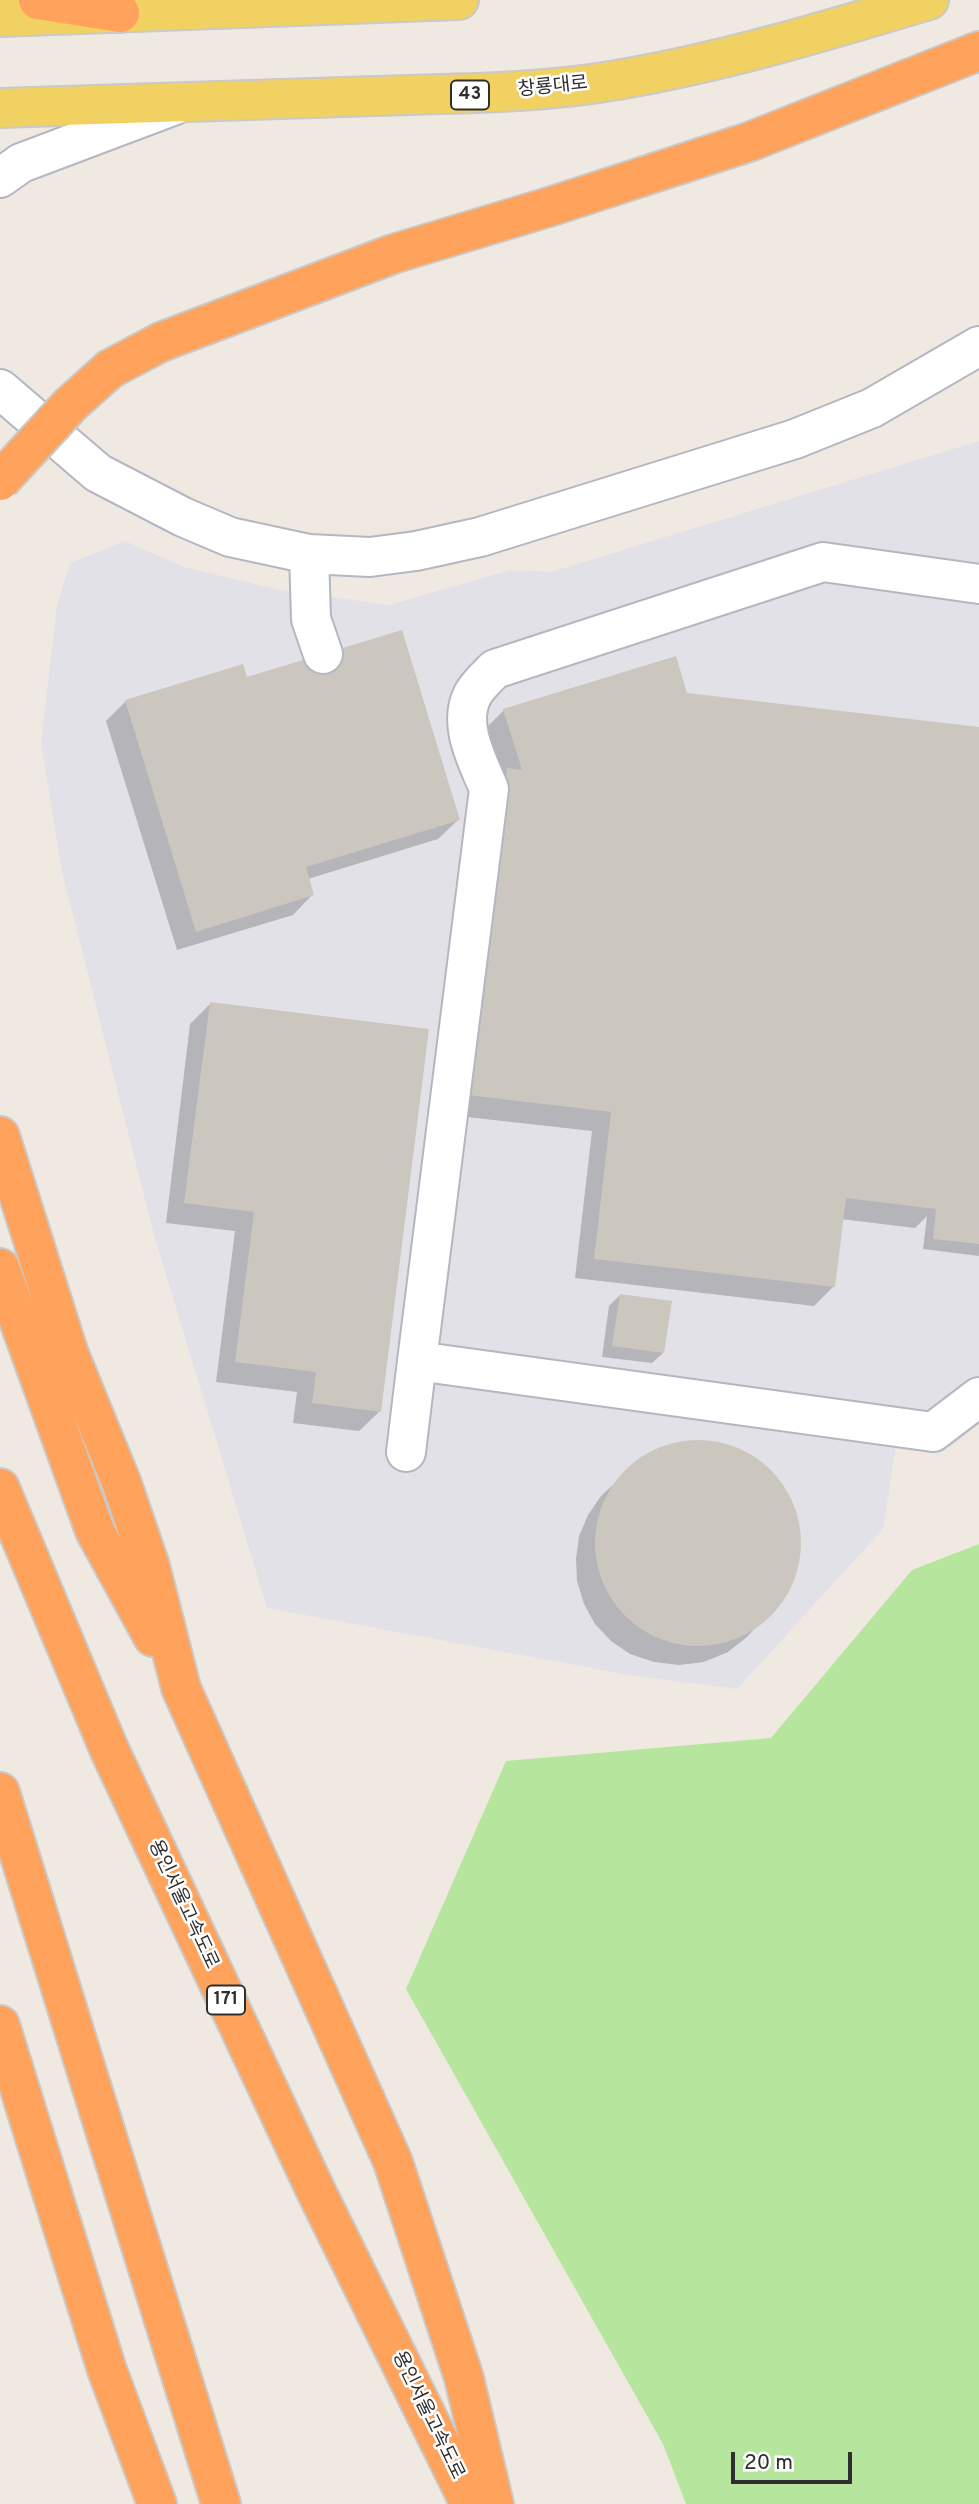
<!DOCTYPE html>
<meta charset="utf-8">
<style>
body{margin:0}
#map{position:relative;width:979px;height:2504px;overflow:hidden;background:#efe9e1;font-family:Overpass,sans-serif}
canvas{display:block}
.scale{position:absolute;left:731px;top:2452px;width:121px;height:32px;box-sizing:border-box;border:4px solid #2e2e2e;border-top:0;padding-left:9px;font-size:21px;line-height:24px;white-space:nowrap;color:#2e2e2e;-webkit-text-stroke:5px #fff;paint-order:stroke}
</style>
<div id="map">
<canvas width="979" height="2504"></canvas>
<div class="scale">20 m</div>
</div>
<script>
const ctx = document.querySelector('canvas').getContext('2d');
ctx.lineJoin = 'round';
function fill(path, color) {
  ctx.fillStyle = color;
  ctx.fill(path, 'evenodd');
}
function stroke(path, color, width, dash) {
  ctx.strokeStyle = color;
  ctx.lineWidth = width;
  ctx.lineCap = dash ? 'butt' : 'round';
  ctx.setLineDash(dash || []);
  ctx.stroke(path);
}
function label(font, color, halo, rows, align = 'center') {
  ctx.font = font + ' Overpass,"Noto Sans KR",sans-serif';
  ctx.lineWidth = 5;
  ctx.setLineDash([]);
  ctx.textBaseline = 'middle';
  ctx.strokeStyle = halo;
  ctx.fillStyle = color;
  for (const [text, x, y, turn = 0] of rows) {
    ctx.save();
    ctx.translate(x, y);
    ctx.rotate((+turn || 0) * Math.PI / 180);
    ctx.textAlign = isNaN(turn) ? turn : align;
    if (halo) ctx.strokeText(text, 0, 0);
    ctx.fillText(text, 0, 0);
    ctx.restore();
  }
}
const industrial = new Path2D(`
 M 979,441 L 979,1424 L 950,1447 L 896,1446 L 883,1529 L 737,1689 L 635,1676 L 267,1608 L 154,1235 L 62,872 L 41,742 L 57,606 L 70,563 L 125,541 L 184,567 L 280,590 L 389,605 L 510,570 L 551,572 Z`);
const green = new Path2D(`
 M 979,1544 L 979,2504 L 686,2504 L 663,2444 L 406,1989 L 506,1761 L 771,1738 L 912,1570 Z`);
const shadow = new Path2D(`
 M 246,679 L 458,820 L 438,839 L 308,879 L 312,895 L 293,915 L 177,950 L 106,721 L 126,701 Z
 M 686,695 L 979,729 L 979,1256 L 923,1249 L 927,1216 L 915,1228 L 841,1219 L 834,1286 L 814,1306 L 575,1278 L 592,1131 L 449,1115 L 484,730 L 504,710 Z
 M 210,1004 L 379,1412 L 359,1431 L 293,1423 L 297,1392 L 216,1382 L 235,1231 L 166,1223 L 190,1024 Z
 M 620,1295 L 663,1353 L 652,1363 L 602,1357 L 609,1306 Z
 M 686,1442 L 712,1443 L 736,1449 L 758,1462 L 777,1478 L 790,1500 L 798,1524 L 800,1549 L 795,1574 L 784,1597 L 747,1637 L 728,1652 L 704,1662 L 679,1665 L 654,1662 L 630,1654 L 611,1641 L 595,1624 L 584,1604 L 577,1581 L 576,1559 L 579,1536 L 588,1515 L 601,1496 L 640,1460 L 662,1448 Z`);
const building = new Path2D(`
 M 402,630 L 460,820 L 306,867 L 314,895 L 196,932 L 125,700 L 243,664 L 247,677 Z
 M 676,656 L 687,693 L 979,727 L 979,1244 L 933,1239 L 936,1209 L 846,1198 L 835,1287 L 594,1259 L 611,1112 L 468,1095 L 507,768 L 522,770 L 503,709 Z
 M 210,1002 L 429,1029 L 381,1412 L 312,1403 L 316,1372 L 235,1362 L 254,1212 L 184,1203 Z
 M 620,1294 L 672,1301 L 664,1353 L 612,1346 Z
 M595 1543a103 103 0 1 1 206 0a103 103 0 1 1-206 0Z`);
const minor = new Path2D(`
 M 0,178 L 21,163 L 175,105
 M 0,389 L 98,473 L 183,517 L 230,537 L 309,554 L 370,557 L 416,551 L 480,537 L 795,439 L 872,408 L 979,346
 M 309,554 L 311,619 L 323,654
 M 979,584 L 823,562 L 495,669 C 488,676 478,685 473,694 C 457,724 477,760 489,789 L 417,1361 L 933,1432 L 979,1397
 M 406,1452 L 417,1361`);
const major = new Path2D(`
 M 0,17 L 459,0
 M 0,108 C 125,105 250,101 375,96 C 456,93 537,94 617,80 C 723,62 826,31 929,0`);
const highway = new Path2D(`
 M 38,0 L 120,13
 M 161,342 L 393,254 L 549,207 L 749,142 L 979,51
 M 0,1136 L 69,1354 L 122,1484 L 150,1566 L 181,1688 L 393,2162 L 464,2378 L 494,2504
 M 0,1268 L 95,1531 L 153,1637
 M 0,1488 L 109,1749 L 315,2189 L 470,2504
 M 0,1792 L 221,2504
 M 0,2025 L 107,2370 L 157,2504`);
const highwayBridge = new Path2D(`
 M 0,481 L 70,405 L 110,369 L 161,342`);
const shields = [
 [470,95,38],
 [226,2000,38]
];
const shieldNames = [
 ["43",470,95],
 ["171",226,2000]
];
const streetNames = [
 ["창룡대로",553,88,-6],
 ["용인서울고속도로",182,1905,65],
 ["용인서울고속도로",427,2416,64]
];
fill(industrial, '#e3e1e8');
fill(green, '#b6e59e');
fill(shadow, '#0003');
fill(building, '#cbc7bf');
stroke(minor, '#b4b7c1', 42);
stroke(major, '#c9c9c9', 42);
stroke(highway, '#c9c9c9', 42);
stroke(minor, '#fff', 38);
stroke(major, '#f2d163', 38);
stroke(highway, '#ffa35c', 38);
stroke(highwayBridge, '#c9c9c9', 42, []);
stroke(highwayBridge, '#ffa35c', 38);
for (const [x, y, w] of shields) {
  const box = new Path2D();
  box.roundRect(x - w / 2, y - 14.5, w, 29, 5);
  ctx.fillStyle = '#fff';
  ctx.fill(box);
  stroke(box, '#2e2e2e', 2);
}
label('bold 18px', '#2e2e2e', null, shieldNames);
label('19px', '#2e2e2e', '#fff', streetNames);
</script>
